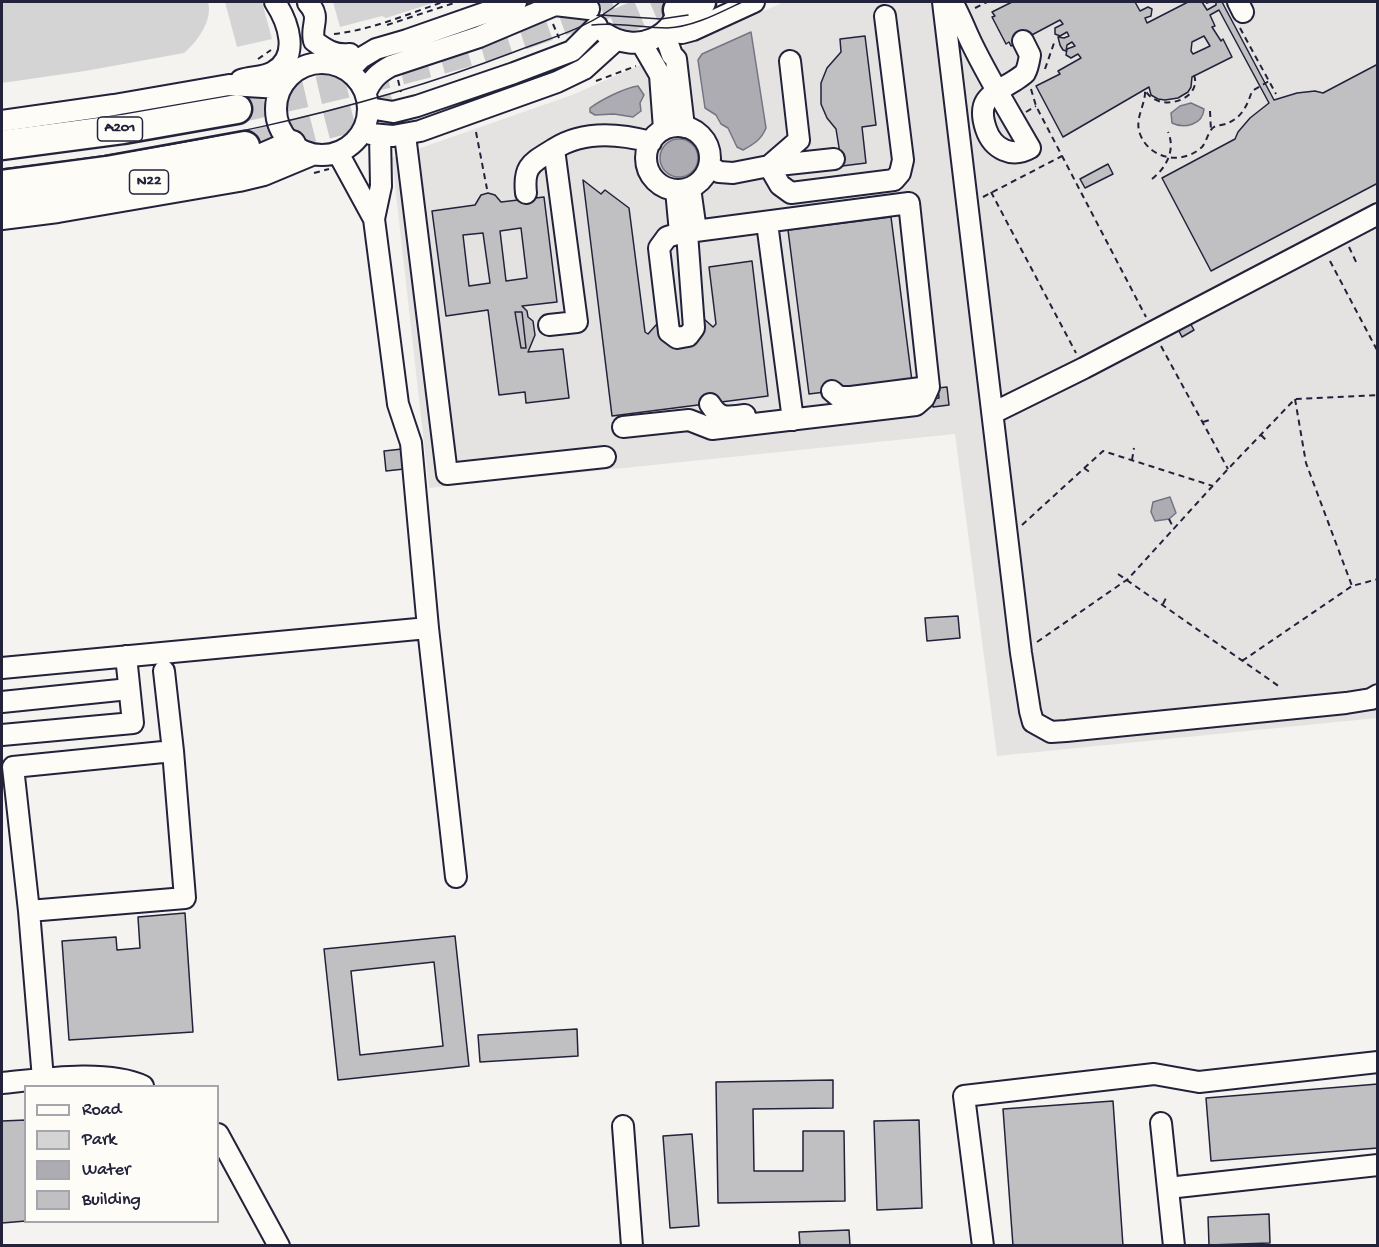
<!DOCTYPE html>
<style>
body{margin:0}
#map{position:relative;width:1379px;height:1247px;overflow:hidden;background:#f4f3ef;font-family:"Gochi Hand",sans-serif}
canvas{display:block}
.frame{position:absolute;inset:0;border:3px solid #22223b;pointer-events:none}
.legend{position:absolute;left:24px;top:1085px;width:195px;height:138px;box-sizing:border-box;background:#fdfcf7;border:2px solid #a5a5ac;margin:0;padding:8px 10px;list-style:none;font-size:18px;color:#22223b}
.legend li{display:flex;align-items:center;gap:12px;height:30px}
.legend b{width:30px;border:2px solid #a5a5ac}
</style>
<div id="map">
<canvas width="1379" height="1247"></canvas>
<div class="frame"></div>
<ul class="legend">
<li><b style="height:8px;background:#fdfcf7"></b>Road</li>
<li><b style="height:16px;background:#d5d4d5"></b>Park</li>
<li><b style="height:16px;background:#acacb2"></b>Water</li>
<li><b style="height:16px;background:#c0bfc2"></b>Building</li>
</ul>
</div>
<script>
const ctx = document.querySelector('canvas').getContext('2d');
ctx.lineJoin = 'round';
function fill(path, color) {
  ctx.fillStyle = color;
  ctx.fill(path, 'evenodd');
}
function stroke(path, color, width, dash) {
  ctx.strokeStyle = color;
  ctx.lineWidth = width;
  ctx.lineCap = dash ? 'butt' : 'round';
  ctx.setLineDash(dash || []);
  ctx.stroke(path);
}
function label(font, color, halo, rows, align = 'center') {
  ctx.font = font + ' "Gochi Hand",sans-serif';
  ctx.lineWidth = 4.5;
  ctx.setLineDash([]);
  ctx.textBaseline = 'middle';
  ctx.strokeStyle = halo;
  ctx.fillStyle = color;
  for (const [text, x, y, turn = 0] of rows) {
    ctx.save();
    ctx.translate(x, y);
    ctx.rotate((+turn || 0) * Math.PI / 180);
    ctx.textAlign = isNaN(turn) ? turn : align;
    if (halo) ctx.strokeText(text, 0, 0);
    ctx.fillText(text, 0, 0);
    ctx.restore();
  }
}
const built = new Path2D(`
 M 784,2 L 1377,2 L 1377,718 L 997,756 L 955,434 L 429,488 L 392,158 L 572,95 Z`);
const green = new Path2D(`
 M 2,2 L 208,2 C 213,20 198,41 184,53 L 85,71 L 2,83 Z
 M 225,2 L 262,2 L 272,39 L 237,47 Z
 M 333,2 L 377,2 L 378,3 L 436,2 L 386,18 L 382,16 L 340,27 Z
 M 675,133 C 719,132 707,192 672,181 C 666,179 661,176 658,170 C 649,154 659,139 675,133 Z`);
const water = new Path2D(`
 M 751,32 L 766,128 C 761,140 754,144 743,150 L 737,147 L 728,128 L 721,124 L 716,115 L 705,108 L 698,60 L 702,54 Z
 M 638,86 L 644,95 L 640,103 L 641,111 L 633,117 L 614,114 L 595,115 L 590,112 L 590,108 C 601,100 624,88 638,86 Z
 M 1191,103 L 1204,109 C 1203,125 1184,129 1172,123 L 1171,113 L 1180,106 Z
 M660 158a19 19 0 1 1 38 0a19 19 0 1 1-38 0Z
 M 1170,497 L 1176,513 L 1169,519 L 1155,521 L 1151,512 L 1153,502 Z`);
const building = new Path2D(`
 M 1012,2 L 1135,2 L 1140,11 L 1148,7 L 1152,9 L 1151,16 L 1145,18 L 1147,23 L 1188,2 L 1202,2 L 1207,10 L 1216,5 L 1216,2 L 1222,2 L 1274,100 L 1297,93 L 1315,91 L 1323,93 L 1378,64 L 1378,183 L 1211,271 L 1162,178 L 1235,139 L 1238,132 L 1250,118 L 1269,103 L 1219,10 L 1210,15 L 1215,26 L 1212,27 L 1221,41 L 1223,39 L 1232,57 L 1192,77 L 1191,87 L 1188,92 L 1178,98 L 1165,100 L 1158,99 L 1151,95 L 1149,87 L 1063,137 L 1036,86 L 1060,74 L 1058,71 L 1081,58 L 1078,54 L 1071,58 L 1066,55 L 1067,49 L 1075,46 L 1072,42 L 1067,45 L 1066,51 L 1063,50 L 1060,45 L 1058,37 L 1064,38 L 1069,36 L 1067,32 L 1060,36 L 1055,34 L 1055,28 L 1063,24 L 1060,20 L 1011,46 L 1009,42 L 1006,44 L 992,17 L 995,16 L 992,12 ZM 1204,36 L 1210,46 L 1193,54 L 1191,51 L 1192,42 Z
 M 865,36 L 876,125 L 862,127 L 866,163 L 842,166 L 836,129 L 827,118 L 821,104 L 821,83 L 827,68 L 841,52 L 840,39 Z
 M 1108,164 L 1113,174 L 1085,188 L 1080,179 Z
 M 583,180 L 601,194 L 605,190 L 629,208 L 645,332 L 648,334 L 656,325 L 679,343 L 685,342 L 704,319 L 713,327 L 716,324 L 709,267 L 752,261 L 768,396 L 612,416 Z
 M 488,193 L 495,195 L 501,202 L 544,197 L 557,302 L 522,306 L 527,311 L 528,317 L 533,321 L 535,335 L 528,352 L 563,349 L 569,398 L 526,403 L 525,392 L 499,395 L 488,310 L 446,316 L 432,211 L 475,205 L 481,195 ZM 521,228 L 527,278 L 506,281 L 500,231 ZM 483,233 L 490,283 L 469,286 L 463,235 ZM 515,312 L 522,312 L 526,348 L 521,348 Z
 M 891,217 L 912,381 L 809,394 L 788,230 Z
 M 515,312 L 522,312 L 526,348 L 521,348 Z
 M 1189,321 L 1194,330 L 1182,337 L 1177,327 Z
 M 947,387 L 949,405 L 933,407 L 932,399 L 939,398 L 938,388 Z
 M 402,449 L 404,469 L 386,471 L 384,451 Z
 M 958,616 L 960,638 L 927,641 L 925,618 Z
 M 185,913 L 193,1032 L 69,1040 L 62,941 L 116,937 L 117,950 L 140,948 L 138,917 Z
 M 455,936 L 469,1066 L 338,1080 L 324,949 ZM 434,962 L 443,1046 L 360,1055 L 351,971 Z
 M 577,1029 L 578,1056 L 480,1062 L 478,1035 Z
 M 833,1080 L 833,1108 L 753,1109 L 754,1171 L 803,1171 L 803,1131 L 844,1131 L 845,1201 L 718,1203 L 716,1082 Z
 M 1378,1084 L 1378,1148 L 1211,1161 L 1206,1098 Z
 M 1113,1101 L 1123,1246 L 1013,1246 L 1003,1109 Z
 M 26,1120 L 26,1221 L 2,1223 L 2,1121 Z
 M 919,1120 L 922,1208 L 877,1210 L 874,1121 Z
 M 692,1134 L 699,1226 L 670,1228 L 663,1136 Z
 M 1269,1214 L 1270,1243 L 1209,1245 L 1208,1217 Z
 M 849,1230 L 850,1246 L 800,1246 L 799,1232 Z`);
const highwayTunnel = new Path2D(`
 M 575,41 L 666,2
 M 237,109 C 363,80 493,53 612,2
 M 245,146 L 403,105`);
const path = new Path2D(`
 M 1206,3 L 1209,2
 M 975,8 L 987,2
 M 553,24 L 559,38
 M 387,25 L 457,2
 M 1240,28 L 1276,94
 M 334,34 C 371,30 408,14 443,2
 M 258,59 L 271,50
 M 1045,69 L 1054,43
 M 1194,75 C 1203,100 1158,114 1145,90 C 1146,105 1134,118 1140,134 C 1150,160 1183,165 1202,147 C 1207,141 1208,131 1214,127 C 1218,125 1224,125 1228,123 C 1242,117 1247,106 1252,91 L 1269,81
 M 398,80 L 401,92
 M 596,81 L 636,66
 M 1031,89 L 1036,106 L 1146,317
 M 1210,111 L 1211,131
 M 1026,112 L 1036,106
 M 476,132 L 487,189
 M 314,173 L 329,169
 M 1152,179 C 1166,168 1176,150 1168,132
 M 991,192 L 1076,353
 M 983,197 L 1062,156
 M 1349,247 L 1357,264
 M 1330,261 L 1378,352
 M 1161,346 L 1228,469
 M 1295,399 L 1306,463 L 1352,586 L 1378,579
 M 1203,422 L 1213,419
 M 1261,435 L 1267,441
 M 1132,460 L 1134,448
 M 1084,468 L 1091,473
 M 1169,519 L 1174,529
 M 1022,525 L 1103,451 L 1213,486
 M 1118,574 L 1280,687
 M 1163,604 L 1167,596
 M 1037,642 L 1128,579 L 1228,469 L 1295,399 L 1378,395
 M 1242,661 L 1352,586`);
const minor = new Path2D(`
 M 943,2 L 1021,653 L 1030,711 L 1033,722 L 1051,732 L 1066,731 L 1346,703 L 1371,699 L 1378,695
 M 952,2 C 960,15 965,30 972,44 C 989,79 1010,113 1030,148 C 1021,153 1013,154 1004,150 C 995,146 989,138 986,129 C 976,99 991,95 1014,81 C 1017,79 1022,76 1025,73 C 1028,68 1029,61 1030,55 L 1023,41
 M 1238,2 L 1243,12
 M 308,3 C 322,18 310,25 314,41 C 326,50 335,56 350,54
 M 666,31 L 682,33 L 693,30 L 754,2
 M 664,32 L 672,55 L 676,59 L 684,127
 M 606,34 C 636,54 675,38 680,2
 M 642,44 L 660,75 L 664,129
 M276 109a46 46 0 1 1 92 0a46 46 0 1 1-92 0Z
 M 349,70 L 361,58 L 376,49 L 407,40 L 516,2
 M 241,80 C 251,76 263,78 273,72 C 301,57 288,22 275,2
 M 366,92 C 372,79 378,73 391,66 L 479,37 L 555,5 L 589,9
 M 369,108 L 393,112 L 417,106 L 514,73 L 572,51 L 597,26
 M 2,121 L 114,105 L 229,85 L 280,88
 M646 158a32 32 0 1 1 64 0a32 32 0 1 1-64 0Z
 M 364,129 L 371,134 L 393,136 L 420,131 L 557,82 L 584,69 L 616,40
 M 405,135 L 447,474 L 605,457
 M 338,153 L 374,219 L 398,404 L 411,443 L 428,628 L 456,877
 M 834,159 L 769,166 L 780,185 L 791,193 L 894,180 L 900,173 L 903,160 L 885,16
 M 710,166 L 719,172 L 733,173 L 769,166 L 799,140 L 790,61
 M 690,188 L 696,231
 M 676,190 L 680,233
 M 526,193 C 523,165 532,163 554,149
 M 2,219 L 58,212 L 239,181 L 264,175 L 312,155
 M 374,219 L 381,186 L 380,135
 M 767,223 L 793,420
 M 549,325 L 577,322 L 554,149 C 583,130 618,133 651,142
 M 832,391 L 839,397 L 851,397 L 929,387
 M 710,404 C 720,420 727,417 745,415
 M 993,413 L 1084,368 L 1378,214
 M 623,427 L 689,420 L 712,429 L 916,405 L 924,398 L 929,387 L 909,203 L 680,233 L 667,237 L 659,248 L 669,332 L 677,338 L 688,336 L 694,328 L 687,233
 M 2,668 L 428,628
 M 164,671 L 173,751
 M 2,702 L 129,689
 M 2,735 L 133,723 L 126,656
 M 29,911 L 185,898 L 173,751 L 13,767 L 29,911 L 43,1079
 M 2,1083 C 41,1079 107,1069 143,1086
 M 1161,1123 L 1174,1246
 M 623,1126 L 632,1246
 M 218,1134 L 279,1246
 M 1168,1188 L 1378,1165
 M 983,1246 L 964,1096 L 1154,1074 L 1199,1082 L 1378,1062`);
const major = new Path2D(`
 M 2,202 L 182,177 L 246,164 L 292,144`);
const highway = new Path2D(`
 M 678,10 L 701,2
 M 2,145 L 123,129 L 237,109
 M 2,185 L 107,171 L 245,146`);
const tram = new Path2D(`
 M 601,15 L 661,19 L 688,15
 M 592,25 C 617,22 642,28 667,28 C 693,27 719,13 742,2
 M 2,169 C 176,149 350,115 514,52 C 550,38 590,28 620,2`);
const shields = [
 [120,129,45],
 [149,182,39]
];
const shieldNames = [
 ["A201",120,129],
 ["N22",149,182]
];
fill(built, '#e4e3e2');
fill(green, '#d5d4d5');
fill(water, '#acacb2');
stroke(water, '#757582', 1.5);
fill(building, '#c0bfc2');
stroke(building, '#22223b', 1.5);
stroke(highwayTunnel, '#cac9cb', 28, [28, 14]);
stroke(minor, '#22223b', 24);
stroke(major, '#22223b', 30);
stroke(highway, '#22223b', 33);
stroke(path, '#22223b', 2, [6, 4.5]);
stroke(minor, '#fdfcf7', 20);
stroke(major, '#fdfcf7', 26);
stroke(highway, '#fdfcf7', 28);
stroke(tram, '#22223b', 1.5);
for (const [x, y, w] of shields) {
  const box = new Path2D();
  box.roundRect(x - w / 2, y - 12, w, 24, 4.5);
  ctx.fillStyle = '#fdfcf7';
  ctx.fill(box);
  stroke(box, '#22223b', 1.5);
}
label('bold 15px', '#22223b', null, shieldNames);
</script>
